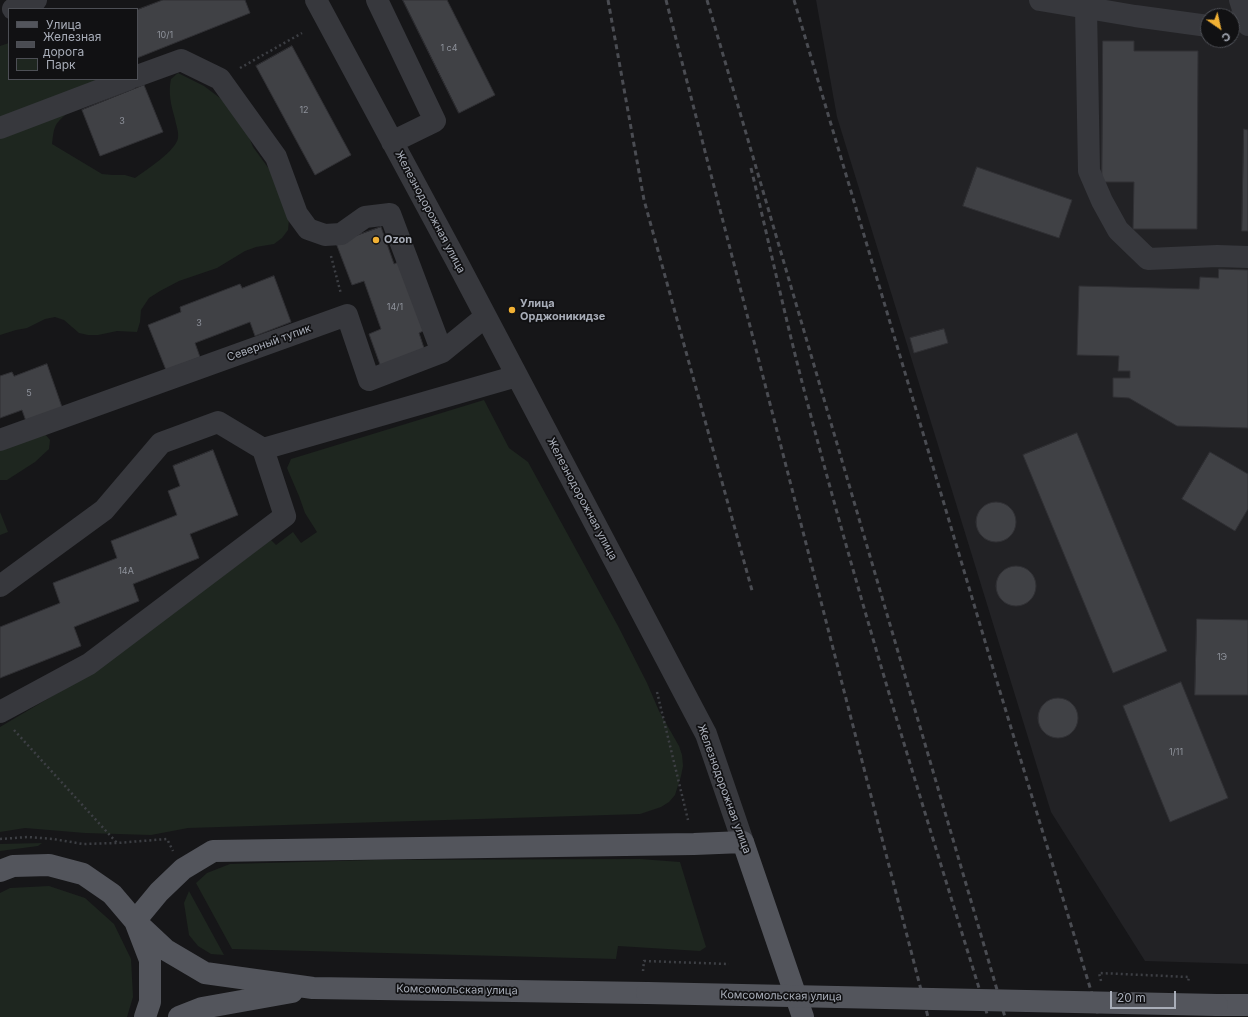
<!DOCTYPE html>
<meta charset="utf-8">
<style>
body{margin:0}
#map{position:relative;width:1248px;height:1017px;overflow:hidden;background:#161618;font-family:Inter,sans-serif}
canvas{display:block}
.legend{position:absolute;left:8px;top:8px;width:130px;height:72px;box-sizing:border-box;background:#111113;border:1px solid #4d4f55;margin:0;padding:5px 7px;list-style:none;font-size:12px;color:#a8adb8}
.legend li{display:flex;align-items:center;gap:8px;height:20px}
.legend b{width:20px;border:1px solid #4d4f55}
.north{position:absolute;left:1200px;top:8px;width:40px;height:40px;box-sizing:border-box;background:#111113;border:1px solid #4d4f55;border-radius:50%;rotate:146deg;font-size:11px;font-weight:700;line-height:16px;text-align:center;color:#a8adb8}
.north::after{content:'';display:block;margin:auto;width:14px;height:18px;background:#f2b134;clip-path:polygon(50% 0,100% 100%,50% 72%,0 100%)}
.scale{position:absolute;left:1110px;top:991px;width:66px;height:18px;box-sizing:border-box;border:2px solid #a8adb8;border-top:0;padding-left:5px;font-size:12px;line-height:14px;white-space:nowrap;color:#a8adb8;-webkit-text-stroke:3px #111113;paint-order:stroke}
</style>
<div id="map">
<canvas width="1248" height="1017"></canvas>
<ul class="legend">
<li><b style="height:5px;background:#53555c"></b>Улица</li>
<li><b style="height:5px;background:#4a4c52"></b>Железная дорога</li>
<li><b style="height:11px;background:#1e261f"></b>Парк</li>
</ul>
<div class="north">С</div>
<div class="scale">20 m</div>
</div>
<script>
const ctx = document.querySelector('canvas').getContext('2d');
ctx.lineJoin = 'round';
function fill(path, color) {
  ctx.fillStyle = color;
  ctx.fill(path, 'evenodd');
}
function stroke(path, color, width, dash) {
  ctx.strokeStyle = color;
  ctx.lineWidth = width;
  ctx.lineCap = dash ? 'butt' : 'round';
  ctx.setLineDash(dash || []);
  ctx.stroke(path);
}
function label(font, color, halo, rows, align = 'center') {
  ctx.font = font + ' Inter,sans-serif';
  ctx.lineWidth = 3.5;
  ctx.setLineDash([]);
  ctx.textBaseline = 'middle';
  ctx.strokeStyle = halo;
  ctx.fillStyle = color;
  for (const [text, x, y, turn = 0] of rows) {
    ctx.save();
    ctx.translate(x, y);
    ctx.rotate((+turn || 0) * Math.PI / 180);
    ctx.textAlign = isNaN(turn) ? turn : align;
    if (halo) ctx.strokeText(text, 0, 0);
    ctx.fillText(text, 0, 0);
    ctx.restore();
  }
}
const built = new Path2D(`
 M 816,0 L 1248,0 L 1248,964 L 1145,961 L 1051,812 L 837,117 ZM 1208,16 L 1232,16 L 1232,40 L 1208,40 Z`);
const green = new Path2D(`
 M 9,43 L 9,79 L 112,79 C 101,88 62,114 56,125 C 53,131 53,137 52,144 L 102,174 L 113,175 L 125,175 L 135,178 C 146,170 176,151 178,138 C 179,132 176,125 175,119 C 171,105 168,93 171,79 L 178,73 L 204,86 L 228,104 L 249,137 L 253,147 L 272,173 L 289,219 L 288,230 L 282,238 L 274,244 L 256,247 L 245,251 L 217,268 L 179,281 L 160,291 L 149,298 L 141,310 L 140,322 L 137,332 L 117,331 L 98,335 L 88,335 L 79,333 L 64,320 L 55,317 L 45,319 L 27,328 L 16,330 L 0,335 L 0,46 Z
 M 484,400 L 509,448 L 528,462 L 618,626 L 647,683 L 659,711 L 679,746 L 682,755 L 683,766 L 681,776 L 675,795 L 669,802 L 661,807 L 640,814 L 188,828 L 151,835 L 85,833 L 25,828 L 0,832 L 0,727 L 93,672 L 271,540 L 276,545 L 293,532 L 301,543 L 317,532 L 305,513 L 299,496 L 287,468 L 291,459 Z
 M 44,433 L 50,440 L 49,449 L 35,462 L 7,480 L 0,480 L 0,445 Z
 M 0,512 L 8,532 L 0,535 Z
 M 42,843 L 38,846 L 0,851 L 0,844 Z
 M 640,859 L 680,862 L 706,947 L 700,951 L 618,946 L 616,959 L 232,949 L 196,883 L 207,873 L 230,864 L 374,860 Z
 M 49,886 L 85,898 L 114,924 L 131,959 L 133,997 L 127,1017 L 0,1017 L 0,893 L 10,888 Z
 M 189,891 L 224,955 L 211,954 L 198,946 L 189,935 L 184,903 Z`);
const building = new Path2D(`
 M 163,0 L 245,0 L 250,13 L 137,58 L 137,10 Z
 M 403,0 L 447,0 L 495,95 L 459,113 Z
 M 1103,41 L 1134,41 L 1134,51 L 1198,51 L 1197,229 L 1133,229 L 1134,182 L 1102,182 Z
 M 292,46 L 351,155 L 315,175 L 256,66 Z
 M 144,85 L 163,132 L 100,156 L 82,110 Z
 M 1244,129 L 1248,130 L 1248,231 L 1242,231 Z
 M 977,167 L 1072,200 L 1059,238 L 963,206 Z
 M 381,227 L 394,264 L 401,261 L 425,330 L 419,333 L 426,354 L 382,370 L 369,334 L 381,329 L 364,281 L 352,285 L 336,243 Z
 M 1219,269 L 1248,270 L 1248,428 L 1177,426 L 1129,398 L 1113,397 L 1113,378 L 1130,378 L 1130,371 L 1118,371 L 1119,356 L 1077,355 L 1079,286 L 1199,289 L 1200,277 L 1218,278 Z
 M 274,276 L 291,322 L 255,336 L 250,322 L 195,343 L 200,357 L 166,370 L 148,325 L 181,312 L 180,307 L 240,284 L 242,288 Z
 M 944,329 L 948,343 L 914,353 L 910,338 Z
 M 47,364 L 63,410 L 27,424 L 22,410 L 0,418 L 0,376 L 12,372 L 14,376 Z
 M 1077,433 L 1167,651 L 1113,673 L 1023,455 Z
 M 213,450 L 238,515 L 190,534 L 199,558 L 133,584 L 139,601 L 74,627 L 81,646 L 0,678 L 0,627 L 60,603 L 53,583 L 117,558 L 111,541 L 177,515 L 168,491 L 180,486 L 173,466 Z
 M 1210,452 L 1248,474 L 1248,509 L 1235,531 L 1182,499 Z
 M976 522a20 20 0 1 1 40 0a20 20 0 1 1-40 0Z
 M996 586a20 20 0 1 1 40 0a20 20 0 1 1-40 0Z
 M 1197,619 L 1248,620 L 1248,695 L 1195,695 Z
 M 1181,682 L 1228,798 L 1170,822 L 1123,706 Z
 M1038 718a20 20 0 1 1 40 0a20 20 0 1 1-40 0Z`);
const path = new Path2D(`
 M 240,68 L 302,33
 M 331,256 L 341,294
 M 657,692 L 688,820
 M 14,730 L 117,843
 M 0,839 L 28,837 L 53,839 L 83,844 L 117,843 L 167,839 L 173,851
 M 643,971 L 644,961 L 729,964
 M 1101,981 L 1099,973 L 1189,977 L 1188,982`);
const minor = new Path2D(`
 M 316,0 L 456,260 L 706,734 L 743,842
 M 377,0 L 435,121 L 392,142
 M 1040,0 L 1135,16 L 1208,26
 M 1240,0 L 1248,25
 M 1086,8 L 1089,171 L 1102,201 L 1118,230 L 1148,259 L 1217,256 L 1248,257
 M 13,9 L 36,0
 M 137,76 L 181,60 L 220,79 L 276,157 L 297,214 L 308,229 L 325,235 L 341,234 L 365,217 L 390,214 L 442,352
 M 0,128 L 129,79
 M 0,440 L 347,315 L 369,380 L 442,352 L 485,317
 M 0,586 L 104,510 L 161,443 L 218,422 L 263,449 L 517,376
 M 0,712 L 89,664 L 285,516 L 263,449`);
const major = new Path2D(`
 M 0,871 L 13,866 L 49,865 L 83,874 L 112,894 L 135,921 L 150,960 L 150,1002 L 145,1017
 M 135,921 L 159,892 L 183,869 L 213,851 L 694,844 L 743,842 L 803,1017
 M 135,921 L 166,950 L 205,973 L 313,988 L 647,993
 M 1217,1005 L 1248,1005
 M 179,1017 L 202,1008 L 292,992`);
const rail = new Path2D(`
 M 608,0 L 644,200 L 753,594
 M 666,0 L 928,1017
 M 707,0 L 1005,1017
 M 794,0 L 998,685 L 1099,1017
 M 751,168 C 770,247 787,326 808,405 C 862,611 925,814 988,1017`);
const majorBridge = new Path2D(`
 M 647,993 L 1217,1005`);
const markers = [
 [376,240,4,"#f2b134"],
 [512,310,4,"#f2b134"]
];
const numberNames = [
 ["10/1",165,35],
 ["1 с4",449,48],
 ["12",304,110],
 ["3",122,121],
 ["14/1",395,307],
 ["3",199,323],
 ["5",29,393],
 ["14А",126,571],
 ["1Э",1222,657],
 ["1/11",1176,752]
];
const streetNames = [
 ["Железнодорожная улица",430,212,62],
 ["Северный тупик",269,343,-20],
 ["Железнодорожная улица",582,499,62],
 ["Железнодорожная улица",724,789,70],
 ["Комсомольская улица",457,990,1],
 ["Комсомольская улица",781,996,1]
];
const poiNames = [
 ["Ozon",384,240],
 ["Улица",520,304],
 ["Орджоникидзе",520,317]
];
fill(built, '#222225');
fill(green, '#1e261f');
fill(building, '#404145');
stroke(building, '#303034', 1);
stroke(path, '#3d3f44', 2.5, [2, 3]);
stroke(minor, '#37383d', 22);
stroke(major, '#53555c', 22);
stroke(rail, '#4a4c52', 3, [5, 4]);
stroke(majorBridge, '#53555c', 22);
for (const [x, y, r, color] of markers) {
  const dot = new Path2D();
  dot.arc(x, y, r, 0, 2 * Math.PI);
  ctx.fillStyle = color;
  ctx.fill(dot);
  stroke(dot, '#111113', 1.5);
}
label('9px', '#8e929b', null, numberNames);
label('11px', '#a8adb8', '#111113', streetNames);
label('bold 11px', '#a8adb8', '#111113', poiNames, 'left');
</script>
